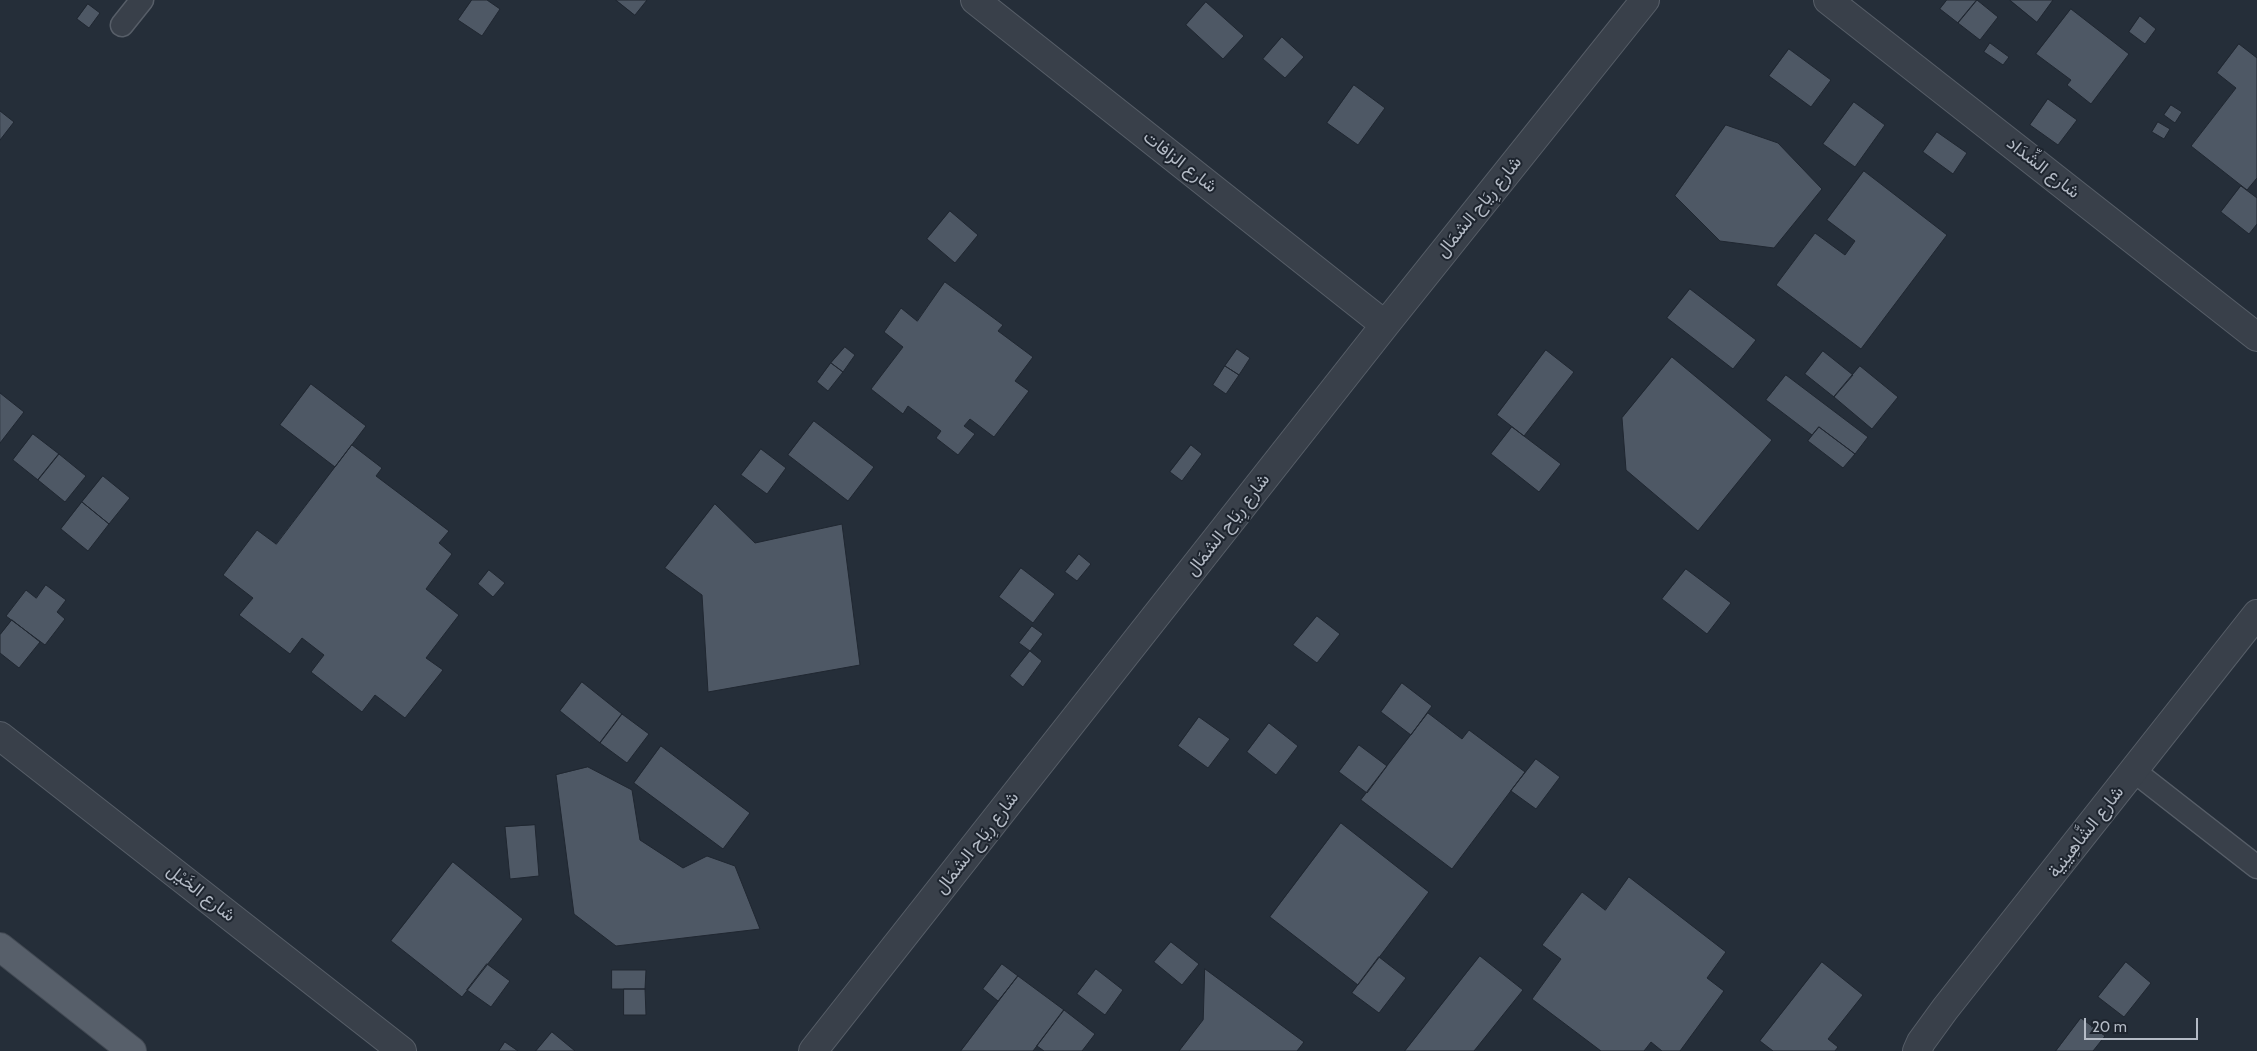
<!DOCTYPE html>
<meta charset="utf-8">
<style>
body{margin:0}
#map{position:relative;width:2257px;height:1051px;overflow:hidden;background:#252e39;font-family:Cabin,sans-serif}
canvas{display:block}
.scale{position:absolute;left:2084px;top:1018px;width:114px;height:22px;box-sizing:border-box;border:2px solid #b4bbc6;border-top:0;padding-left:6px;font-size:15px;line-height:18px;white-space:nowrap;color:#b4bbc6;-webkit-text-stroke:4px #1e252f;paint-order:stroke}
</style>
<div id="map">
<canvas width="2257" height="1051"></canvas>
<div class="scale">20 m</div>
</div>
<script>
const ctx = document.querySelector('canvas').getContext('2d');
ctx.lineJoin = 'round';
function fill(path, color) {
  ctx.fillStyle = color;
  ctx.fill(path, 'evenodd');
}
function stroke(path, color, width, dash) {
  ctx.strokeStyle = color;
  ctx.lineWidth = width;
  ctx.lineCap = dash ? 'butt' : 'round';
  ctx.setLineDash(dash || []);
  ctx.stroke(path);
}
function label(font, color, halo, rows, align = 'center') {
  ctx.font = font + ' Cabin,Vazirmatn,sans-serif';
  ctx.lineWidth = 4;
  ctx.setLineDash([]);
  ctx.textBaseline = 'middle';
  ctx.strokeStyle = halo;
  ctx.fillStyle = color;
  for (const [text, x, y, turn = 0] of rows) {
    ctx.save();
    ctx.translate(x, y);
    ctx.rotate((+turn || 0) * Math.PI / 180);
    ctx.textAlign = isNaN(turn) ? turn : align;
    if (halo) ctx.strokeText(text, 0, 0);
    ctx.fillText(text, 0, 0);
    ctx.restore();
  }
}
const building = new Path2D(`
 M 472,0 L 487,0 L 500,9 L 482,36 L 458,20 Z
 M 616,0 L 647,0 L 635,15 Z
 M 1947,0 L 1977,0 L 1958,23 L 1940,9 Z
 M 1977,0 L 1998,17 L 1980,40 L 1958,23 Z
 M 2010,0 L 2053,0 L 2037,22 Z
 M 1206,2 L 1244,36 L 1223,59 L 1186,25 Z
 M 88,4 L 100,13 L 89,28 L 77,19 Z
 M 2071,9 L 2129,54 L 2091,104 L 2067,85 L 2071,80 L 2036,54 Z
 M 2140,16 L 2156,29 L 2145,44 L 2129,32 Z
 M 1282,37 L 1304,57 L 1285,78 L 1263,59 Z
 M 1990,43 L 2009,57 L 2003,65 L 1984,52 Z
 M 2239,44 L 2257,58 L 2257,178 L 2247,190 L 2191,146 L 2236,88 L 2217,73 Z
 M 1789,49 L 1831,80 L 1811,107 L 1769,76 Z
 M 1354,85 L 1385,108 L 1358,145 L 1327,123 Z
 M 2048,99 L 2077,120 L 2058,145 L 2030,125 Z
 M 1854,102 L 1885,125 L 1855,167 L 1823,144 Z
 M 2171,105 L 2182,112 L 2175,123 L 2164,115 Z
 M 0,111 L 14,122 L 0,140 Z
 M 2158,122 L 2170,129 L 2164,139 L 2152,132 Z
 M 1726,125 L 1778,143 L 1822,189 L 1774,248 L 1720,241 L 1675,196 Z
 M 1937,132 L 1967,153 L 1953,174 L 1923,152 Z
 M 1864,171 L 1947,235 L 1861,349 L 1776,285 L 1815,233 L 1845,255 L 1855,241 L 1827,220 Z
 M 2241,186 L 2257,198 L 2257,224 L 2249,234 L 2221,212 Z
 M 950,211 L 978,235 L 955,263 L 927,239 Z
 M 945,282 L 1003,325 L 998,331 L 1033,357 L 1015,381 L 1029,391 L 994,437 L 970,419 L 964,426 L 975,434 L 958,455 L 936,438 L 941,431 L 908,406 L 903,414 L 871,389 L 903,347 L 884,332 L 901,308 L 917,321 Z
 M 1690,289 L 1756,340 L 1733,369 L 1667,318 Z
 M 845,347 L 855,355 L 843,372 L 831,363 Z
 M 1237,349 L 1250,358 L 1239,375 L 1225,366 Z
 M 1546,350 L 1574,372 L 1524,436 L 1497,415 Z
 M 1823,351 L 1853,375 L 1834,397 L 1805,374 Z
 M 1672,357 L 1772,440 L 1698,531 L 1626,470 L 1622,418 Z
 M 831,363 L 843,372 L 828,391 L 817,382 Z
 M 1225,366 L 1239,375 L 1226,394 L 1213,385 Z
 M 1860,366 L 1898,397 L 1872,429 L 1834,397 Z
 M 1786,375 L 1868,437 L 1855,454 L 1819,427 L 1812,435 L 1766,400 Z
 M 311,384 L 366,426 L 335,467 L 280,425 Z
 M 0,393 L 24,412 L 0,443 Z
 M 814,421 L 874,467 L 848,501 L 788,455 Z
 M 1512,427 L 1561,464 L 1539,492 L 1491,454 Z
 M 1819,427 L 1855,454 L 1843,468 L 1808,441 Z
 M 33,434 L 59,454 L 38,480 L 13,460 Z
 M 352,445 L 382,468 L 376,476 L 449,531 L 439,543 L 452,554 L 426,589 L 459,615 L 426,658 L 443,670 L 405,718 L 375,695 L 362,712 L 311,672 L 324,655 L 302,638 L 290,654 L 239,615 L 253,598 L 223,575 L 257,530 L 276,544 Z
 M 1191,445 L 1202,454 L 1182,481 L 1170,472 Z
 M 761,449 L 786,468 L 767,494 L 741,475 Z
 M 59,454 L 86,476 L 65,502 L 38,480 Z
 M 103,476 L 130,498 L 109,524 L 82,502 Z
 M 82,502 L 109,524 L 88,551 L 61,529 Z
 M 715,504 L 755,543 L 842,524 L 860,665 L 708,692 L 702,595 L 665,568 Z
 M 1079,554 L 1091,564 L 1077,581 L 1065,572 Z
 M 1021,568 L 1055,594 L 1033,623 L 999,597 Z
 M 1686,569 L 1731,603 L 1707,634 L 1662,599 Z
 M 489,570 L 505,583 L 493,597 L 478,584 Z
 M 46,585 L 66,600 L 57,612 L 65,619 L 45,645 L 6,616 L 26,590 L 36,598 Z
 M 1317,616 L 1340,634 L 1317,663 L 1293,645 Z
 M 12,620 L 40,642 L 19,668 L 0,653 L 0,635 Z
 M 1032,626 L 1043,634 L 1030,651 L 1019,643 Z
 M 1030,651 L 1042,661 L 1023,687 L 1010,676 Z
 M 582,682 L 622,714 L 600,743 L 560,711 Z
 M 1402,683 L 1432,706 L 1411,735 L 1381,712 Z
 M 1428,713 L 1462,739 L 1469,730 L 1525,772 L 1452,869 L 1361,800 Z
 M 622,714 L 649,734 L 627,763 L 600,743 Z
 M 1199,717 L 1230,739 L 1208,768 L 1178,746 Z
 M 1269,723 L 1298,746 L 1276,775 L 1247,752 Z
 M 1359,745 L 1387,766 L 1367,793 L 1339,772 Z
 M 661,746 L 750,813 L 723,849 L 634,783 Z
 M 1536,759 L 1560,777 L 1536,809 L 1511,791 Z
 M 588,767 L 632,790 L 640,840 L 683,868 L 707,856 L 735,866 L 760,929 L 616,946 L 574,914 L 556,775 Z
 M 1341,823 L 1429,892 L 1358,985 L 1270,917 Z
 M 535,825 L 539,876 L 510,879 L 505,827 Z
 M 453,862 L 523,919 L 462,997 L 391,941 Z
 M 1629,877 L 1726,952 L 1707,978 L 1724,991 L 1680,1051 L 1662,1051 L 1651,1042 L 1644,1051 L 1601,1051 L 1532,999 L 1561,959 L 1542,945 L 1582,892 L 1605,910 Z
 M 1171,942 L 1199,964 L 1182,985 L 1154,962 Z
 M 1480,956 L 1523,990 L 1474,1051 L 1405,1051 Z
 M 1379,957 L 1406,978 L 1379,1013 L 1352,993 Z
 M 1822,962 L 1863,995 L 1828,1039 L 1838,1047 L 1835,1051 L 1773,1051 L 1760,1041 Z
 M 2126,962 L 2151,983 L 2124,1017 L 2098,997 Z
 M 487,964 L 510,981 L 491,1007 L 467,990 Z
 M 1002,964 L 1018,976 L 998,1001 L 983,989 Z
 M 1096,969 L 1123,990 L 1105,1015 L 1077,994 Z
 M 1205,969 L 1304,1042 L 1297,1051 L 1179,1051 L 1203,1020 Z
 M 612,970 L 646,970 L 645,989 L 612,989 Z
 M 1018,976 L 1064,1010 L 1033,1051 L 961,1051 Z
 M 624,989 L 645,989 L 646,1015 L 624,1015 Z
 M 1064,1010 L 1095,1034 L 1082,1051 L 1044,1051 L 1037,1046 Z
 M 2081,1018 L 2105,1036 L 2093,1051 L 2056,1051 Z
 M 552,1032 L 575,1051 L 536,1051 Z
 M 505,1042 L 518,1051 L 499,1051 Z`);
const service = new Path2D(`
 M 122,25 L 142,0
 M 2134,771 L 2257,867`);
const minor = new Path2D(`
 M 975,0 L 1385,325
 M 1828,0 L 2257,337
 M 0,736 L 402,1051
 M 813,1051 L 1385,325 L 1645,0
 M 1917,1051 L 1921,1042 L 1945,1009 L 2257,614`);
const primary = new Path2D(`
 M 0,947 L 132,1051`);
const streetNames = [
 ["شارع الزافات",1180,162,38],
 ["شارع الشِّدَاد",2043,168,38],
 ["شارع رِيَاح الشمَال",1479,207,-51],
 ["شارع رِيَاح الشمَال",1228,525,-52],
 ["شارع الشَّاهِينِية",2086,832,-52],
 ["شارع رِيَاح الشمَال",977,843,-52],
 ["شارع الخَيْل",201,893,38]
];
fill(building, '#4e5865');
stroke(building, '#202731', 1);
stroke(service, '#575e68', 25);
stroke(minor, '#575e68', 30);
stroke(primary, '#424953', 30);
stroke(service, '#39404a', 22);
stroke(minor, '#39404a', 28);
stroke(primary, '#575f6a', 28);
label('18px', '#b4bbc6', '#1e252f', streetNames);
</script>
